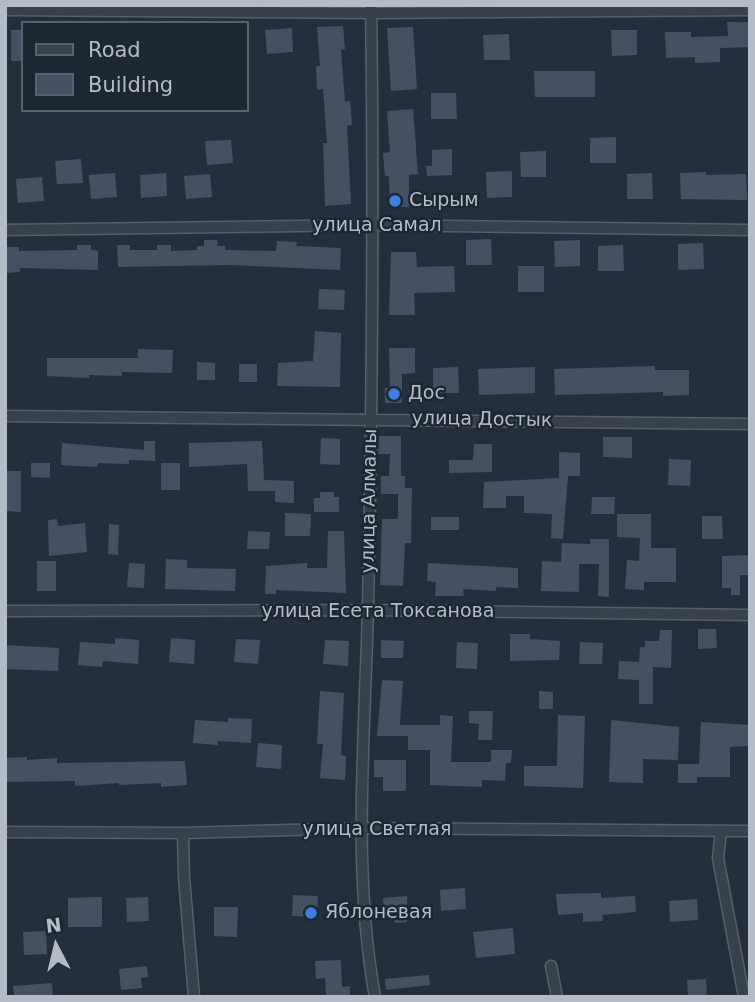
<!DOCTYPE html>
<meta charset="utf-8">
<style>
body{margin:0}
#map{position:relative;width:755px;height:1002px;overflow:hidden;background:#242f3e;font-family:"DejaVu Sans",sans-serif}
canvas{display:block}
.frame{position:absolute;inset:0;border:7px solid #b4bcc9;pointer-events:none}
.legend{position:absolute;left:21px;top:21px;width:228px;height:91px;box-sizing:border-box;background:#1d2633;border:2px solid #59626f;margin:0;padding:9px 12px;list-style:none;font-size:21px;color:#b4bcc9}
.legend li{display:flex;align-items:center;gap:14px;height:35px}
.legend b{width:35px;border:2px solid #59626f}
.north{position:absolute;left:21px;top:911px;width:70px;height:70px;-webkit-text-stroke:5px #1d2633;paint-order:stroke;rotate:353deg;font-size:19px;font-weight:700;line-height:28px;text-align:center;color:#b4bcc9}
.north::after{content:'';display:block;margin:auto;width:24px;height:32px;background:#b4bcc9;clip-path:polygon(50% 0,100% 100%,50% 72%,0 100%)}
</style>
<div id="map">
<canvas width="755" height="1002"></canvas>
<div class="frame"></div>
<ul class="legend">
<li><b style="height:9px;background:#38414e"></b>Road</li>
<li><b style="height:19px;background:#455162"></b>Building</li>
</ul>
<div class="north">N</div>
</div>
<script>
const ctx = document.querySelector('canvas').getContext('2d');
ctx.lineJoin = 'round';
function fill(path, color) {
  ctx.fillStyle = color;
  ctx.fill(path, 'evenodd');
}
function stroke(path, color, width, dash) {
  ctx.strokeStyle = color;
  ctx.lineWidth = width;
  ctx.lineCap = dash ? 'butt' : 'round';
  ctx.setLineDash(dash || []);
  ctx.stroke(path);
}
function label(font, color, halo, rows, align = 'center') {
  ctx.font = font + ' "DejaVu Sans",sans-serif';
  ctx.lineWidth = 5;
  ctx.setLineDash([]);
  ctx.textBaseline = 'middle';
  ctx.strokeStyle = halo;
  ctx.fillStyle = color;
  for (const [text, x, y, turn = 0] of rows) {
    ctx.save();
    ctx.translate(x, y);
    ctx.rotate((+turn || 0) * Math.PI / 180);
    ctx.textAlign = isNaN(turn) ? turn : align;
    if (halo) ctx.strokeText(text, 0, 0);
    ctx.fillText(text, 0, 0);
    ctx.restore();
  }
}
const building = new Path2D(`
 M 727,22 L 750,22 L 750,47 L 720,48 L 720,62 L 695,63 L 695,57 L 666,58 L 665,32 L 691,32 L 691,37 L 728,36 Z
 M 343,26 L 345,49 L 341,50 L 345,102 L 350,101 L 352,125 L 347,126 L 351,204 L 325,206 L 323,143 L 327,143 L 323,89 L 317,90 L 316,66 L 320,66 L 317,27 Z
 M 413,27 L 417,89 L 391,91 L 387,28 Z
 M 292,28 L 293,52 L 267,54 L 265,30 Z
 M 11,30 L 23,30 L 23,61 L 11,61 Z
 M 611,30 L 637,30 L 637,55 L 612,56 Z
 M 509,34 L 510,60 L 484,60 L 483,35 Z
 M 534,71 L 595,71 L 595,97 L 535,97 Z
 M 431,93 L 456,93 L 457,119 L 431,119 Z
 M 413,109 L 418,174 L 409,175 L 409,207 L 390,207 L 389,176 L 385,176 L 383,153 L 390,152 L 387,111 Z
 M 616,137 L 616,163 L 590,163 L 590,138 Z
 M 231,140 L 233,163 L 207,165 L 205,141 Z
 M 452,149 L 452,175 L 427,176 L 426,166 L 432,166 L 432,150 Z
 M 546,151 L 546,177 L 521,177 L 520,152 Z
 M 81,159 L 83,183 L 57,184 L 55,161 Z
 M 512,171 L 512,197 L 487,198 L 486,172 Z
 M 706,172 L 706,175 L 746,174 L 747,200 L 681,199 L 680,173 Z
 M 115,173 L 117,197 L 91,199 L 89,175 Z
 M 166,173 L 167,196 L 141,198 L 140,175 Z
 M 652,173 L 653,199 L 627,199 L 627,174 Z
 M 210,174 L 212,197 L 186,199 L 184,176 Z
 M 42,177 L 44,201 L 18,203 L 16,179 Z
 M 491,239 L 492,265 L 466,265 L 466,240 Z
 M 204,240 L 218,240 L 217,246 L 225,246 L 225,250 L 276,251 L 277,241 L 297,242 L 296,246 L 341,248 L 340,270 L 230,265 L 118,267 L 117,245 L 130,245 L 130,250 L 157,250 L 157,245 L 171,245 L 171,251 L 197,250 L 197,246 L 204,246 Z
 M 580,240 L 580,266 L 555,267 L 554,241 Z
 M 703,243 L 704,269 L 678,270 L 678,244 Z
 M 77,245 L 91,245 L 91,250 L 98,251 L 98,270 L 20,268 L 20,272 L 5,273 L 5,247 L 19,247 L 19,251 L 77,250 Z
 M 623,245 L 624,271 L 598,271 L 598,246 Z
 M 391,252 L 416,252 L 417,267 L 454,266 L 455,292 L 414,293 L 415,315 L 389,315 Z
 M 518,266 L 544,266 L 544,292 L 518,292 Z
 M 319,289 L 345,290 L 344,310 L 318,309 Z
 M 315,331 L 341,333 L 340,387 L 277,386 L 278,363 L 313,361 Z
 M 389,348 L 415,348 L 415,373 L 402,374 L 402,403 L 385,403 L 385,388 L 390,388 Z
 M 138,349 L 173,350 L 172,373 L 122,372 L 122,376 L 89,375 L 89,378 L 47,376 L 47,358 L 138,358 Z
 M 197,362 L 215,363 L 215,380 L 197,380 Z
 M 239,364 L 257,364 L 257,382 L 239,382 Z
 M 655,366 L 655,370 L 689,370 L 689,395 L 663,396 L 663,392 L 555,395 L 554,369 Z
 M 458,367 L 459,393 L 433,393 L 433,368 Z
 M 535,367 L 535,393 L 479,395 L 478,369 Z
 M 379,436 L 401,436 L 401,476 L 405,476 L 405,488 L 412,488 L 411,543 L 405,543 L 403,586 L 380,585 L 382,519 L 398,519 L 398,494 L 381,494 L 381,476 L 389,476 L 390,454 L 378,454 Z
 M 603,437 L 632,437 L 632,458 L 603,457 Z
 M 321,438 L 340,439 L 340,465 L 320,464 Z
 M 144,441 L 155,441 L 155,461 L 129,460 L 129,464 L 98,463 L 97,467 L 61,465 L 62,443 L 144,450 Z
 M 262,441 L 264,480 L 294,481 L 294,503 L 275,502 L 275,491 L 248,491 L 247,464 L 189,467 L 189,443 Z
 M 474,444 L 492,444 L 492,472 L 449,473 L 449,460 L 473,460 Z
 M 559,452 L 580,453 L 580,476 L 568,476 L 563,539 L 551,538 L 552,514 L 524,513 L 524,496 L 506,496 L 506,508 L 483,508 L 484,482 L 559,478 Z
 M 669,459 L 691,460 L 690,486 L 668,485 Z
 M 31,463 L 50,463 L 50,478 L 31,477 Z
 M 161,463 L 180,463 L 180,490 L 161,490 Z
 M 5,471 L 21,471 L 21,512 L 6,511 Z
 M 320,492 L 334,492 L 334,497 L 339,497 L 339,512 L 314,512 L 314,498 L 320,498 Z
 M 592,497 L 615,497 L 614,514 L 591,514 Z
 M 285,513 L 311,514 L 310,536 L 285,536 Z
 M 617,514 L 651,514 L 651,548 L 676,548 L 676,582 L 644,582 L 644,590 L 625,589 L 627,560 L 639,561 L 640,538 L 617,537 Z
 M 702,516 L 722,516 L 723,539 L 702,539 Z
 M 431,517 L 459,517 L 459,530 L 431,530 Z
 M 57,519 L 58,526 L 85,523 L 87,552 L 49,556 L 48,520 Z
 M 109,524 L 119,525 L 118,555 L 108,554 Z
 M 248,531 L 270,532 L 269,549 L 247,549 Z
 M 328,531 L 344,531 L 346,593 L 276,590 L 276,594 L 265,594 L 266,566 L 307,563 L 307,568 L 327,568 Z
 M 590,539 L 609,539 L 609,597 L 598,596 L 599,564 L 579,564 L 579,592 L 541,591 L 542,561 L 561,562 L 562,543 L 590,544 Z
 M 750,555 L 750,575 L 740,575 L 740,595 L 731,595 L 731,588 L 722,588 L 722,556 Z
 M 166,559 L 187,560 L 187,568 L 236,569 L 235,591 L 165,589 Z
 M 37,561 L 56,561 L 56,591 L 37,591 Z
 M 129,563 L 145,564 L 144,588 L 127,587 Z
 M 428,563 L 518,568 L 518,588 L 496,587 L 496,591 L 463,589 L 464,596 L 435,596 L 436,582 L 427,581 Z
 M 698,629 L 716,629 L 717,648 L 698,649 Z
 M 660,630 L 672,630 L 671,668 L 653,667 L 653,704 L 639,704 L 639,680 L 618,679 L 619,661 L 639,662 L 640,647 L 645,647 L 645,641 L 659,641 Z
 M 510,634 L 530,634 L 530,639 L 560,641 L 559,660 L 510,661 Z
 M 115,638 L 139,640 L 138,664 L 103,661 L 102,667 L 78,665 L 80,642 L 115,644 Z
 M 171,638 L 195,640 L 194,664 L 169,662 Z
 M 236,639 L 260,640 L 258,664 L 234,662 Z
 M 325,640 L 349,641 L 348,666 L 323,664 Z
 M 381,640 L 404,641 L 403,658 L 381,658 Z
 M 457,642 L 478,643 L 477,669 L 456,668 Z
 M 580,642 L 603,643 L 602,664 L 579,664 Z
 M 5,645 L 59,648 L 58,671 L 5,669 Z
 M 382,680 L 403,681 L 400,725 L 440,725 L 440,715 L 453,716 L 451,762 L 491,762 L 491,750 L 512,750 L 511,763 L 506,763 L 505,781 L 482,780 L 482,787 L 430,785 L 430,750 L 408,750 L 408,736 L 377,736 Z
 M 320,691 L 344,693 L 341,755 L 346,756 L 345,780 L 320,778 L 323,744 L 317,744 Z
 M 539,691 L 553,692 L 553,709 L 539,709 Z
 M 469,711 L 493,711 L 492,740 L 478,740 L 479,724 L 469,723 Z
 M 558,715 L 585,716 L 583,788 L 524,786 L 524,766 L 557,766 Z
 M 228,718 L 252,719 L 251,743 L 218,741 L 218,745 L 193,743 L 195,720 L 228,722 Z
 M 611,720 L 679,727 L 678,760 L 643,759 L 643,783 L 609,782 Z
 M 701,722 L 750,725 L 750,746 L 730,747 L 730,777 L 697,777 L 697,783 L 678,783 L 678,764 L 699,764 Z
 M 258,743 L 282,745 L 281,769 L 256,767 Z
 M 27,757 L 27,760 L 57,758 L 57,763 L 185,761 L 187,785 L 161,787 L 161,783 L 119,785 L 119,783 L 75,786 L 75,781 L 5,782 L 5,758 Z
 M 374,760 L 406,760 L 406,791 L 383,791 L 383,777 L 374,777 Z
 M 465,888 L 466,909 L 441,911 L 440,890 Z
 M 601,893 L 601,898 L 635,896 L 636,912 L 602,915 L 603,921 L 583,922 L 583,913 L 558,915 L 556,894 Z
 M 293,895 L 318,896 L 317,917 L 292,916 Z
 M 407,896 L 407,922 L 395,923 L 394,915 L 384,916 L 383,898 Z
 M 102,897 L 102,927 L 68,927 L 68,898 Z
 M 148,897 L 149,921 L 127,922 L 126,898 Z
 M 697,899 L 698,920 L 670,922 L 669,901 Z
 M 214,907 L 238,907 L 237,937 L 214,936 Z
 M 513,928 L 515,954 L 476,958 L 473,932 Z
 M 46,931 L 47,954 L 24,955 L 23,932 Z
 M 341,960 L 342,987 L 350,986 L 350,997 L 326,997 L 325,978 L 316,979 L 315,961 Z
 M 147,966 L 148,977 L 141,978 L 142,988 L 121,990 L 119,969 Z
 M 429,975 L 430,985 L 386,990 L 385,979 Z
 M 706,979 L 707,997 L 688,997 L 687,980 Z
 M 52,983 L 53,997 L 14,995 L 13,986 Z`);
const minor = new Path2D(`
 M 371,5 C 374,206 372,407 368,607 C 365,737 352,868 375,997
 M 5,10 L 371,13 L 750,10
 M 5,230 L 371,225 L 750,230
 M 5,416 L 750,424
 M 5,611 L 368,610 L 750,615
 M 721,831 L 718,858 L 744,997
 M 5,832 L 183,833 L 361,828 L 750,831
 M 183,833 L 184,877 L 194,997
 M 551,966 L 557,997`);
const markers = [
 [395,201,7,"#3f7fe0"],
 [394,394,7,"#3f7fe0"],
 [311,913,7,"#3f7fe0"]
];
const poiNames = [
 ["Сырым",409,201],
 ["Дос",408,394],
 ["Яблоневая",325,913]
];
const streetNames = [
 ["улица Самал",377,226],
 ["улица Достык",482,420,1],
 ["улица Алмалы",370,501,-89],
 ["улица Есета Токсанова",378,612],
 ["улица Светлая",377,830]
];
fill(building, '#455162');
stroke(minor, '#565f6c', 13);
stroke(minor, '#38414e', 10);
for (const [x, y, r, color] of markers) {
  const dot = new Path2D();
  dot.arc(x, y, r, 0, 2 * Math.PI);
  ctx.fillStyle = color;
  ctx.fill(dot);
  stroke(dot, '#1d2633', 2.5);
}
label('19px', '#b4bcc9', '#1d2633', poiNames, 'left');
label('19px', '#b4bcc9', '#1d2633', streetNames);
</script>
